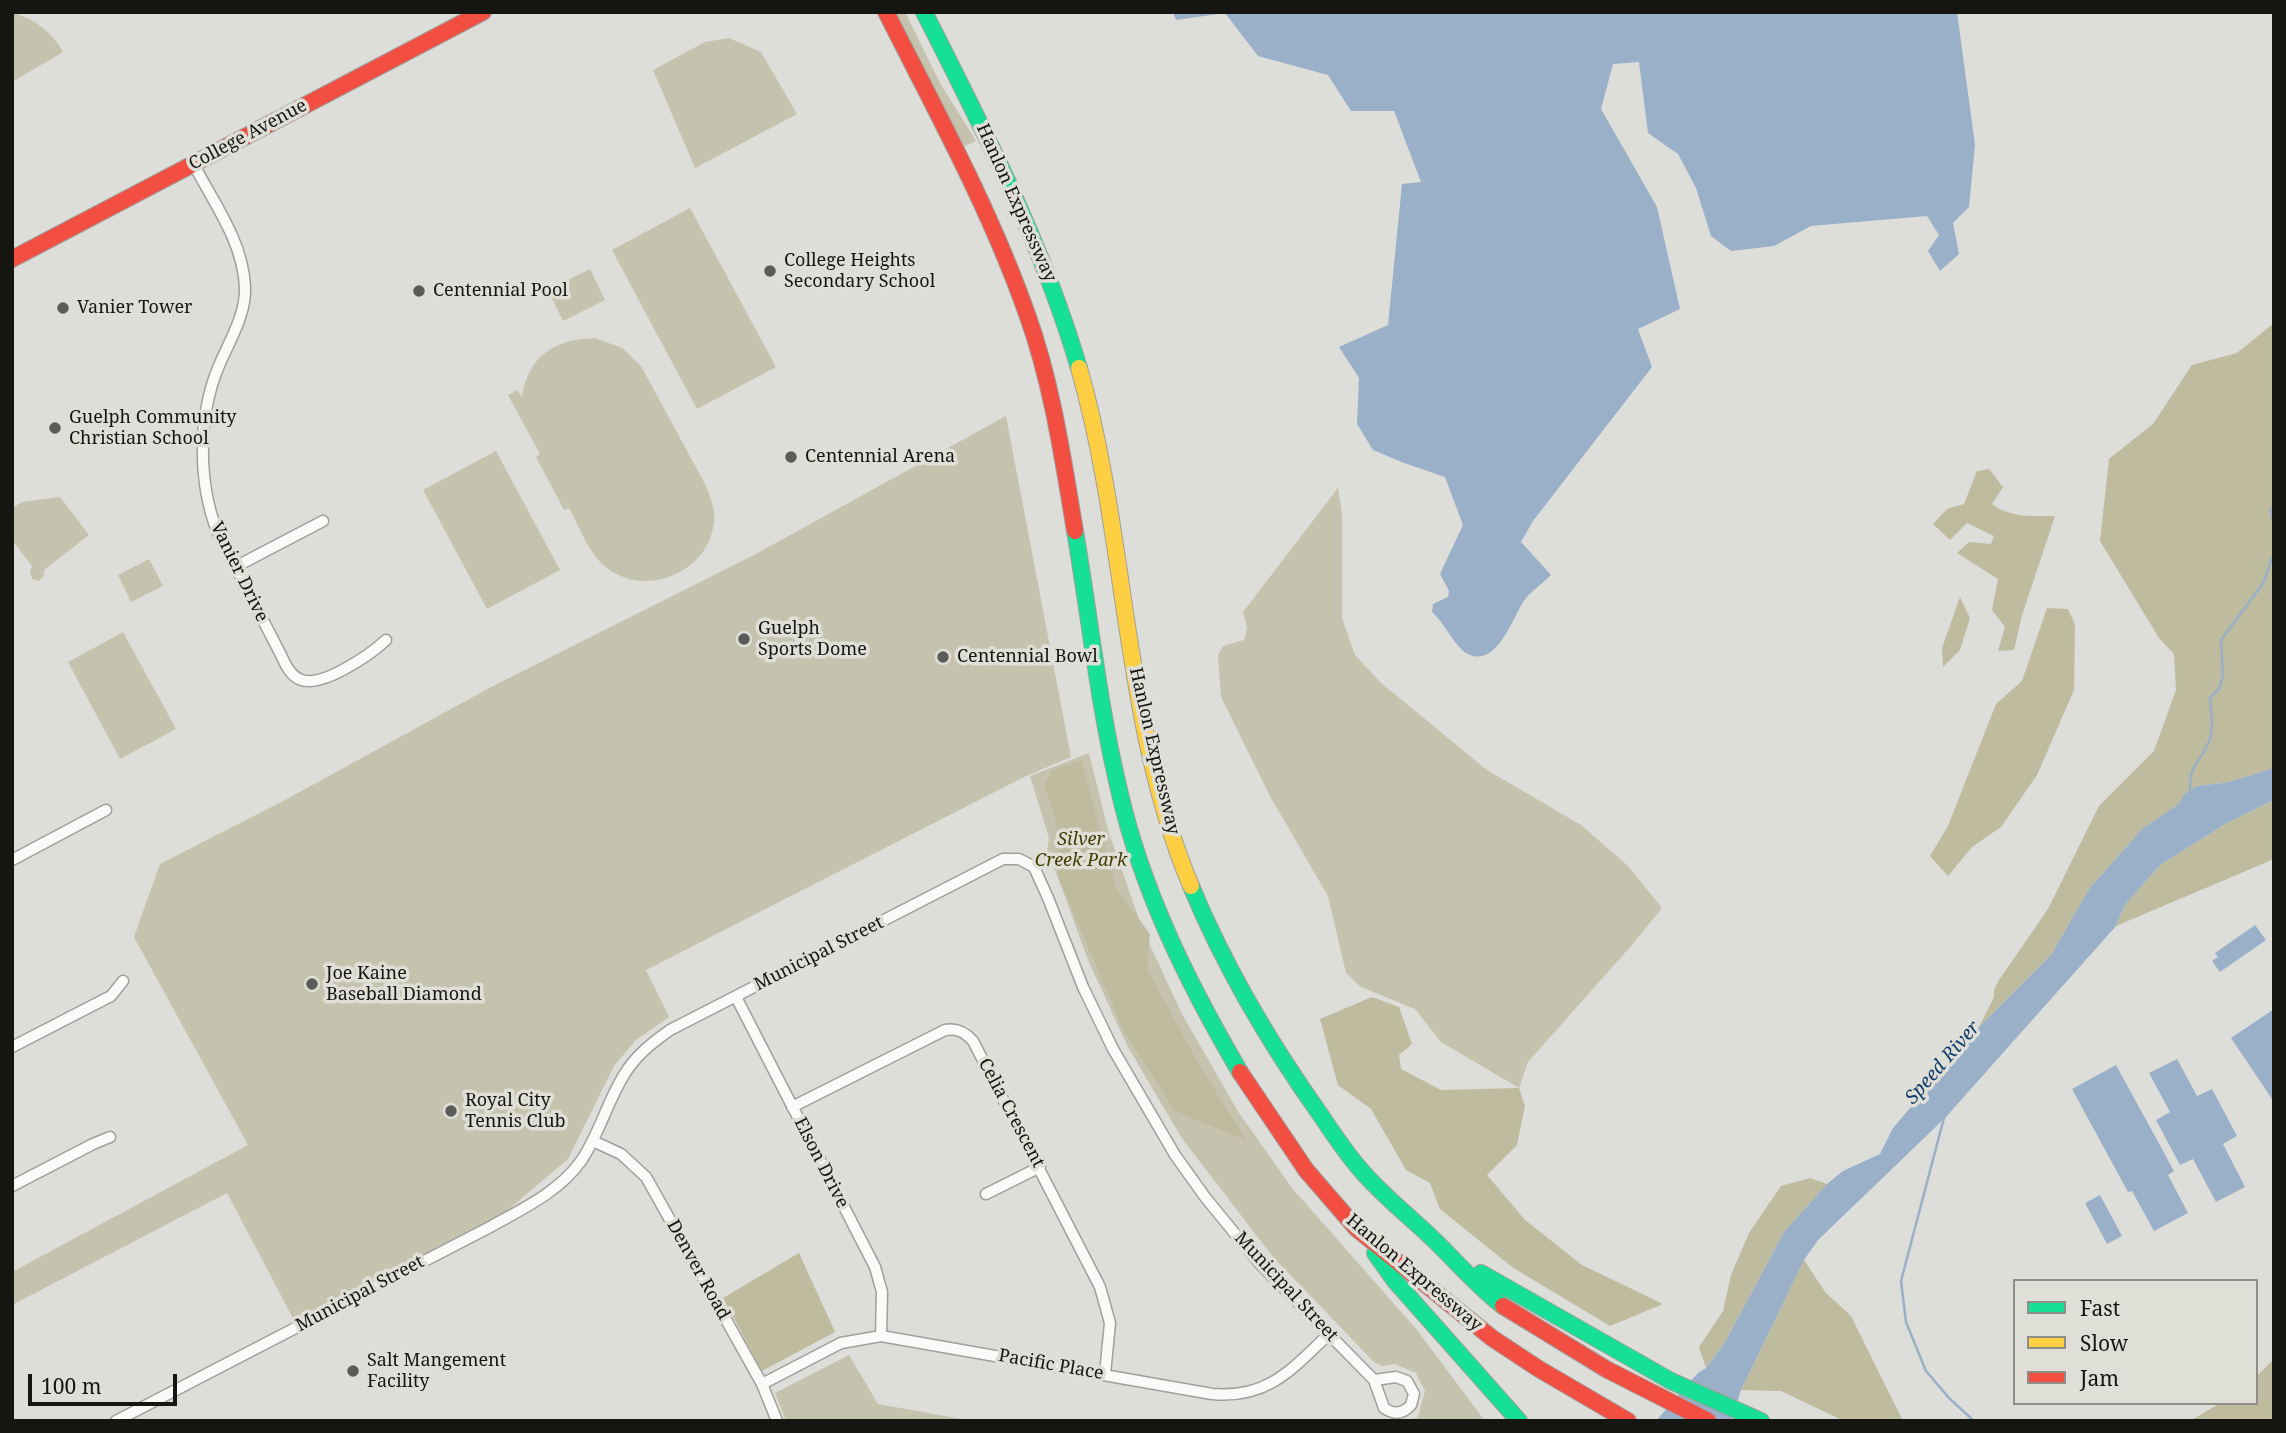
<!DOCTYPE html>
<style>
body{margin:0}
#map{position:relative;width:2286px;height:1433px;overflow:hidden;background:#ddddd9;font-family:"Noto Serif",serif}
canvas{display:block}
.frame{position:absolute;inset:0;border:14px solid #151512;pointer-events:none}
.legend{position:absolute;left:2013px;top:1279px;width:245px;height:126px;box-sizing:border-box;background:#dfdfd7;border:2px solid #8e8e88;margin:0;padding:9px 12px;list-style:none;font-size:21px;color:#151512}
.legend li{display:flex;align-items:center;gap:14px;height:35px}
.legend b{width:35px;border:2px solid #8e8e88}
.scale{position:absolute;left:28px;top:1374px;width:149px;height:32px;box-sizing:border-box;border:4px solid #151512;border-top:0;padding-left:9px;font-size:21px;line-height:24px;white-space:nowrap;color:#151512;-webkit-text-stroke:5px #dfdfd7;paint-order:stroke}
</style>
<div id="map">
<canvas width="2286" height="1433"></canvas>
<div class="frame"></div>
<ul class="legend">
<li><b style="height:9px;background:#16e098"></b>Fast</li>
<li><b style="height:9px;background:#ffcf43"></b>Slow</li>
<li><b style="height:9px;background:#f24e42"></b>Jam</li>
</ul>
<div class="scale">100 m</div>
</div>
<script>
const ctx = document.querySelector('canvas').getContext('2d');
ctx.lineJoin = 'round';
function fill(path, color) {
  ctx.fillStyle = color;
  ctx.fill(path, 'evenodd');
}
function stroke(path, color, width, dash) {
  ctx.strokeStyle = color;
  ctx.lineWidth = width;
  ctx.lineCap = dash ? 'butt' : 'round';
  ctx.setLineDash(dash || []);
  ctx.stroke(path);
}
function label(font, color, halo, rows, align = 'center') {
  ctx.font = font + ' "Noto Serif",serif';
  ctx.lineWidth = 7;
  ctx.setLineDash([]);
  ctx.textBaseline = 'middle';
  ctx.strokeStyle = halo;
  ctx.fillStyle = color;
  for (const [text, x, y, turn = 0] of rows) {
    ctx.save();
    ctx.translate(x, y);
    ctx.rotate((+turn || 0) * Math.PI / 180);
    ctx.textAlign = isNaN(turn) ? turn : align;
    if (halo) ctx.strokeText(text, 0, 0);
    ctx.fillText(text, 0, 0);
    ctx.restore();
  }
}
const green = new Path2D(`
 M 894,12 L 905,12 L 940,83 L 976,141 L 962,147 Z
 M 12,13 C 34,18 52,32 63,52 L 12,82 Z
 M 729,38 L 761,52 L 797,114 L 695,168 L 653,70 L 705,42 Z
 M 690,208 L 776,367 L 697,409 L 612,250 Z
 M 590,269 L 605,300 L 563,321 L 548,290 Z
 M 595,338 L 622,348 L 641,366 L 706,486 C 709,494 713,503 714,512 C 718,570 644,603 602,564 C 587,549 579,526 569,508 L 564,510 L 536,457 L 540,454 L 508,395 L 517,390 L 522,397 C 528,356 555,339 595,338 Z
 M 1006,416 L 1071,757 L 1024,777 L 646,970 L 669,1017 L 636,1040 L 614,1066 L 568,1159 L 471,1241 L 295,1322 L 227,1193 L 12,1305 L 12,1272 L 248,1145 L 134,937 L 160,864 L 289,798 L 491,687 L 754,555 Z
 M 496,451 L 560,570 L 487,609 L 423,490 Z
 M 1338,488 L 1342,514 L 1342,618 L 1355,655 L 1381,683 L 1487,770 L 1581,825 L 1628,866 L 1662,908 L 1631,946 L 1528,1062 L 1519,1088 L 1441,1042 L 1415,1009 L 1361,987 L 1346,973 L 1328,896 L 1271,798 L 1221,697 L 1218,655 L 1223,646 L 1244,640 L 1247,628 L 1243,612 Z
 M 60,497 L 89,535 L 44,570 L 44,576 L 39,581 L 32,579 L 30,571 L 32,566 L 12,540 L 12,508 L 22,502 Z
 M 149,559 L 163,586 L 131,602 L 118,575 Z
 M 123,632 L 176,729 L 120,759 L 68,662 Z
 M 1089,753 L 1108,830 L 1142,928 L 1182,1014 L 1239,1113 L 1292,1188 L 1417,1330 L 1485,1421 L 1408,1421 L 1418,1417 L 1425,1391 L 1416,1373 L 1395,1364 L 1382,1366 L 1373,1361 L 1273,1257 L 1181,1137 L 1128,1047 L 1088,960 L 1056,872 L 1046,857 L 1049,838 L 1030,776 Z
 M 849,1355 L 878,1404 L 973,1421 L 786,1421 L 775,1393 Z`);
const forest = new Path2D(`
 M 2274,323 L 2274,768 L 2229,782 L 2197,786 L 2184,794 L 2180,804 L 2143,828 L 2089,889 L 2051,955 L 1979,1027 L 1994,997 L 1994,990 L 1999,980 L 2048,909 L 2099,806 L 2154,751 L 2176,690 L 2174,654 L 2159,638 L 2100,541 L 2109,459 L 2153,424 L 2192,365 L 2237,353 Z
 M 1989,469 L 2003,487 L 1992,504 C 2009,518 2034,516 2055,516 L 2022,615 L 2014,650 L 1998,651 L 2005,627 L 1992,610 L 1998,579 L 1957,553 L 1969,542 L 1991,544 L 1994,536 L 1967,523 L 1950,540 L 1933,524 L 1947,509 L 1964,504 L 1977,471 Z
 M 1960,597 L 1970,618 L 1960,650 L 1943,667 L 1942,648 Z
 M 2047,608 L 2068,609 L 2075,625 L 2074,690 L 2037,775 L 2001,827 L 1972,847 L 1948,876 L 1930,856 L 1948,826 L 1996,704 L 2022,681 Z
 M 1081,760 L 1116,888 L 1150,934 L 1147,969 L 1202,1070 L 1247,1141 L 1175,1111 L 1125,1033 L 1058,877 L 1059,843 L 1055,817 L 1044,785 L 1053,770 Z
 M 2274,800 L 2274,859 L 2116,926 L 2125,905 L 2160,865 L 2227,823 Z
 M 1372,997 L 1399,1007 L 1412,1044 L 1399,1055 L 1401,1069 L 1441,1090 L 1519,1088 L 1525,1106 L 1517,1145 L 1487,1175 L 1525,1220 L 1582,1265 L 1663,1304 L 1610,1326 L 1512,1267 L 1440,1209 L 1430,1183 L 1406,1170 L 1371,1109 L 1338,1085 L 1320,1019 Z
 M 1810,1178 L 1827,1184 L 1784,1232 L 1725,1342 L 1706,1368 L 1699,1347 L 1723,1311 L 1731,1275 L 1749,1233 L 1781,1186 Z
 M 799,1253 L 835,1332 L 762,1371 L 723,1298 Z
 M 1804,1260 L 1825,1292 L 1851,1316 L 1903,1421 L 1844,1421 L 1781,1391 L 1741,1390 Z
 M 2274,1359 L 2274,1421 L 2190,1421 L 2220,1403 L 2256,1403 L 2256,1377 Z`);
const water = new Path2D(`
 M 1173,12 L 1957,12 L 1975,145 L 1969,207 L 1953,223 L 1959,254 L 1940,271 L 1928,251 L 1939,235 L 1927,216 L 1811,226 L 1774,246 L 1731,251 L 1711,236 L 1696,188 L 1678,154 L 1648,133 L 1639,62 L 1613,64 L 1601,109 L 1657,207 L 1680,309 L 1638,329 L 1652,367 L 1533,521 L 1521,542 L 1551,575 C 1543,583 1533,590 1526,598 C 1514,613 1498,669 1468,654 C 1456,649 1444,622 1432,612 L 1433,604 L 1448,597 L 1449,591 L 1440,574 L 1463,525 L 1445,477 L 1404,463 L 1373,450 L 1357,424 L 1359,378 L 1339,347 L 1388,325 L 1402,184 L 1421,182 L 1394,111 L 1351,111 L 1328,75 L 1258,56 L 1225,13 L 1176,20 Z
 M 2274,768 L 2274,800 L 2227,823 L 2160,865 L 2125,905 L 2116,926 L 1945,1118 L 1818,1240 L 1804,1260 L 1741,1390 L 1731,1421 L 1656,1421 L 1698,1373 L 1706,1368 L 1725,1342 L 1784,1232 L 1827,1184 L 1843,1171 L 1880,1154 L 1893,1128 L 1979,1027 L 2051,955 L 2089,889 L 2143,828 L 2179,804 L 2184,794 L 2197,786 L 2229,782 Z
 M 2255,925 L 2266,940 L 2220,972 L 2212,961 L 2218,957 L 2215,953 Z
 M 2274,1009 L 2274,1102 L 2231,1038 Z
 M 2177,1059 L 2197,1096 L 2212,1089 L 2237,1136 L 2223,1144 L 2245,1187 L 2216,1202 L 2193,1159 L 2180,1165 L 2156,1120 L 2170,1112 L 2149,1073 Z
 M 2116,1065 L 2174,1171 L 2168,1175 L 2188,1213 L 2154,1231 L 2132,1191 L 2128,1192 L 2072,1089 Z
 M 2100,1195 L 2122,1236 L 2107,1244 L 2085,1203 Z`);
const stream = new Path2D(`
 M 2274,452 L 2274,469
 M 2274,502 L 2271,511 L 2274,527
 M 2190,790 C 2190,759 2203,762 2210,738 C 2214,725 2211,712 2210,698 L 2219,689 L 2223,676 L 2221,640 L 2264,582 L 2274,552
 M 1945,1114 L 1901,1281 L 1906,1322 L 1926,1371 L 1949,1398 L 1974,1421`);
const street = new Path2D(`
 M 193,163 C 213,202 243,241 245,287 C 246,316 229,341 218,368 C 198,417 198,482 217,531 L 280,653 C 285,663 289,674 299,679 C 320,690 371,654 386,640
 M 235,567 L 323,521
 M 12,860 L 106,810
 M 736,997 L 875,1267 L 882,1292 L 881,1336
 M 12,1047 L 111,996 L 123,981
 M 792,1107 L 945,1030 C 957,1028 965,1032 973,1041 L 1100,1287 L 1110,1323 L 1105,1374
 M 593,1141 L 621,1154 L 646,1177 L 762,1384 L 777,1421
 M 12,1186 L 93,1144 L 110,1137
 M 986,1194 L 1040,1167
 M 762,1384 L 841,1343 L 881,1336 L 1212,1394 C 1268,1399 1292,1369 1329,1334
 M 116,1421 L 490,1227 C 522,1209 559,1192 581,1161 C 599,1135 607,1102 624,1075 C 635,1056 653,1042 670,1030 L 1003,859 L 1019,859 L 1034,867 L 1048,898 L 1083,987 L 1113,1049 L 1175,1155 L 1205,1197 L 1259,1263 L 1374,1380 L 1384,1408 C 1394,1415 1403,1414 1411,1405 L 1414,1394 L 1407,1381 L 1396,1377 L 1374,1380`);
const fast = new Path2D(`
 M 924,12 C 983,128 1042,243 1079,368
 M 1075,531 C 1090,619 1099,708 1120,794 C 1143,893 1189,985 1240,1072
 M 1191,886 C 1225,968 1270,1044 1322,1117 C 1334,1135 1346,1153 1360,1169 C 1382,1195 1409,1216 1433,1239 C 1456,1261 1477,1286 1503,1306
 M 1375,1253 L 1395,1281 L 1519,1421
 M 1481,1273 L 1671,1381 L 1761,1421`);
const slow = new Path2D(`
 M 1079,368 C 1128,538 1122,722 1191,886`);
const jam = new Path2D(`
 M 886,12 C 936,111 990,209 1027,314 C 1052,383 1063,459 1075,531
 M 12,259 L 483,12
 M 1240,1072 L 1306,1170 L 1357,1229 L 1492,1338 L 1539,1369 L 1628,1421
 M 1503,1306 L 1606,1369 L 1708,1421`);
const markers = [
 [770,271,7,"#5b5b58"],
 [419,291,7,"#5b5b58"],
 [63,308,7,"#5b5b58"],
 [55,428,7,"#5b5b58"],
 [791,457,7,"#5b5b58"],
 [744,639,7,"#5b5b58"],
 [943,657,7,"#5b5b58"],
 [312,984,7,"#5b5b58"],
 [451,1111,7,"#5b5b58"],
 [353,1371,7,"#5b5b58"]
];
const streetNames = [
 ["College Avenue",248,135,-28],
 ["Hanlon Expressway",1016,203,66],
 ["Vanier Drive",239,572,64],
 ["Hanlon Expressway",1154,751,77],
 ["Municipal Street",819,954,-27],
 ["Celia Crescent",1011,1113,62],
 ["Elson Drive",821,1163,63],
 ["Denver Road",698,1270,61],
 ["Hanlon Expressway",1414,1273,40],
 ["Municipal Street",1286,1287,47],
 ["Municipal Street",360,1294,-28],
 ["Pacific Place",1051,1365,10]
];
const poiNames = [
 ["College Heights",784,261],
 ["Secondary School",784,282],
 ["Centennial Pool",433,291],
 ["Vanier Tower",77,308],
 ["Guelph Community",69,418],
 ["Christian School",69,439],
 ["Centennial Arena",805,457],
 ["Guelph",758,629],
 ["Sports Dome",758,650],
 ["Centennial Bowl",957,657],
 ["Joe Kaine",326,974],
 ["Baseball Diamond",326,995],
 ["Royal City",465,1101],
 ["Tennis Club",465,1122],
 ["Salt Mangement",367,1361],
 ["Facility",367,1382]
];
const parkNames = [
 ["Silver",1081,840],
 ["Creek Park",1081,861]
];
const waterNames = [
 ["Speed River",1943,1063,-49]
];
fill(green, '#c5c3ae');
fill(forest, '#bebb9f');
fill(water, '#9ab0c9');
stroke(stream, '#9ab0c9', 2.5);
stroke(street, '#9f9f9c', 13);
stroke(fast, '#9f9f9c', 18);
stroke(slow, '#9f9f9c', 18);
stroke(jam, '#9f9f9c', 18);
stroke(street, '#fafaf9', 10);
stroke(fast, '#16e098', 16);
stroke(slow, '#ffcf43', 16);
stroke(jam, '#f24e42', 16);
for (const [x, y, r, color] of markers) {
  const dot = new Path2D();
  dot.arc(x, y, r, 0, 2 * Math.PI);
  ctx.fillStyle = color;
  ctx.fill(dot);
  stroke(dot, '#dfdfd7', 2.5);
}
label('18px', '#151512', '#dfdfd7', streetNames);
label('18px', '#151512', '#dfdfd7', poiNames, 'left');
label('italic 18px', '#423d00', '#dfdfd7', parkNames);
label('italic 19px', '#143e6e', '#dfdfd7', waterNames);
</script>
